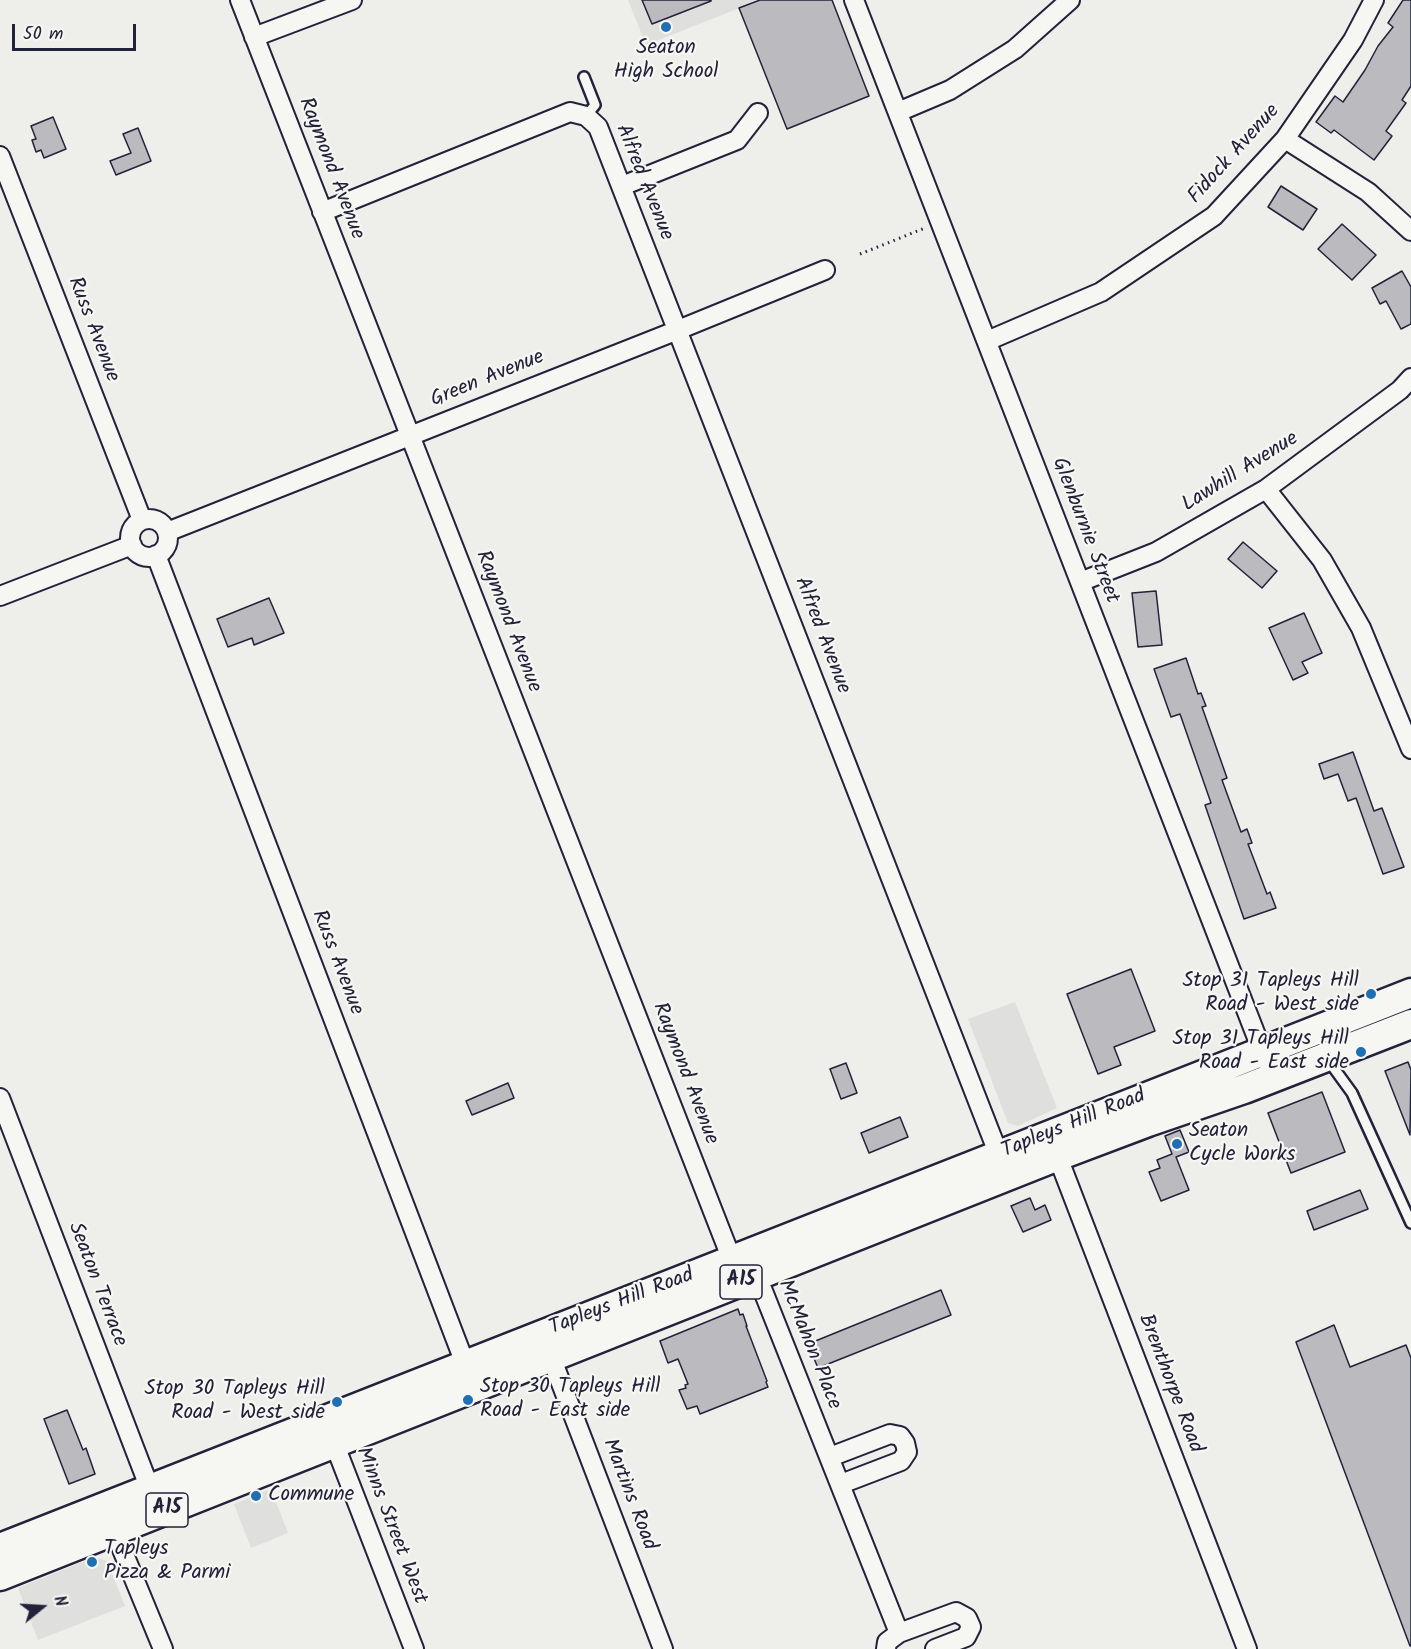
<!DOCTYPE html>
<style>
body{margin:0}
#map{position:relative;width:1411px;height:1649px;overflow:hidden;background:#eeeeeb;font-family:Kalam,sans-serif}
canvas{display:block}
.north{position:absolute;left:12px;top:1577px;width:60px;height:60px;-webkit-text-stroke:4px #f6f6f2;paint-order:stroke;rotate:72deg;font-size:16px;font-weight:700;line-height:24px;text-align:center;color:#22223b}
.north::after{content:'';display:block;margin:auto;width:21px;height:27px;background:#22223b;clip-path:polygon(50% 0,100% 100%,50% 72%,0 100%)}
.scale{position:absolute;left:12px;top:24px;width:124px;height:27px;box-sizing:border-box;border:3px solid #22223b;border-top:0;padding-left:8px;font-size:18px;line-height:21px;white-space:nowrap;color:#22223b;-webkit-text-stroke:4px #f6f6f2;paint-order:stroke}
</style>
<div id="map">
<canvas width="1411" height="1649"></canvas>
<div class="north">N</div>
<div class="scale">50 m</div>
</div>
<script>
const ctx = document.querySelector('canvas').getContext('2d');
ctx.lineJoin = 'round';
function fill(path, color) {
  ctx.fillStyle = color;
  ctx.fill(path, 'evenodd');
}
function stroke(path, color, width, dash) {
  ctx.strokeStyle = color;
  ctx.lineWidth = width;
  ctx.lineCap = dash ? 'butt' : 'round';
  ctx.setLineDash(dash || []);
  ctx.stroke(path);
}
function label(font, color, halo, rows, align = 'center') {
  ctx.font = font + ' Kalam,sans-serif';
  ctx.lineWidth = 4.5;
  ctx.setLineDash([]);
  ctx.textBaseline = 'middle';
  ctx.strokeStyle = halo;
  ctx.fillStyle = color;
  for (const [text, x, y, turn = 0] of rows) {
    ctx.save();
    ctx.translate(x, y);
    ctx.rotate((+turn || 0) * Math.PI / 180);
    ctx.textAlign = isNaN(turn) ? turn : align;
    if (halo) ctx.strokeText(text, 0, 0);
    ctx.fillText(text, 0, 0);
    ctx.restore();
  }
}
const built = new Path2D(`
 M 628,0 L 760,0 L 646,45 Z
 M 1015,1002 L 1057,1108 L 1018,1126 L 1008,1123 L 968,1019 Z
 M 271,1489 L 288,1533 L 251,1548 L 234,1504 Z
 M 95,1557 L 107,1561 L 125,1606 L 38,1640 L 18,1588 Z`);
const building = new Path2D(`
 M 642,0 L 711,0 L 711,1 L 652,24 Z
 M 760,0 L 832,0 L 869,96 L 787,129 L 739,8 Z
 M 1403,0 L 1411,0 L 1411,86 L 1402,100 L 1406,103 L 1386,131 L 1392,136 L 1374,160 L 1334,130 L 1331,133 L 1316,122 L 1335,96 L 1343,102 L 1365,70 L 1378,46 L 1393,27 L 1388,23 Z
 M 53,117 L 66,149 L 44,158 L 41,150 L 36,152 L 32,140 L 36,139 L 31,126 Z
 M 138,128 L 151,161 L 116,175 L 110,161 L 131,153 L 123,134 Z
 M 1281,186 L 1317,209 L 1303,230 L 1268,207 Z
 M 1342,224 L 1376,255 L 1352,280 L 1318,249 Z
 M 1402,271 L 1411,287 L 1411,324 L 1401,329 L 1386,301 L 1380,304 L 1372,288 Z
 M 1243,542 L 1277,571 L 1262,588 L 1228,559 Z
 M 1156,591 L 1162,645 L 1138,647 L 1132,593 Z
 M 269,598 L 284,633 L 254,645 L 252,638 L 228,647 L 217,619 Z
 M 1304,613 L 1322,653 L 1302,662 L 1308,673 L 1293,680 L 1269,628 Z
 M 1186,658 L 1198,694 L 1201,693 L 1206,706 L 1202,707 L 1227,778 L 1222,780 L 1241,832 L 1247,829 L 1252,843 L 1248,844 L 1267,894 L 1270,892 L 1276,908 L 1244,919 L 1205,805 L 1211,803 L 1180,714 L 1171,717 L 1154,669 Z
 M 1353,752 L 1374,811 L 1382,808 L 1404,867 L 1383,874 L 1356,798 L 1348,801 L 1338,774 L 1324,779 L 1319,764 Z
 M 1131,969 L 1155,1031 L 1114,1047 L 1121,1065 L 1098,1074 L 1067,994 Z
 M 1408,1062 L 1411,1070 L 1410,1135 L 1385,1071 Z
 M 846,1063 L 857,1093 L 841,1099 L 830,1069 Z
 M 508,1083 L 514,1098 L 472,1115 L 466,1101 Z
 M 1322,1092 L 1345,1152 L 1291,1173 L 1268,1113 Z
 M 900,1117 L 908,1137 L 869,1153 L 861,1133 Z
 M 1180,1130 L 1189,1152 L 1176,1157 L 1189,1190 L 1161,1201 L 1149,1172 L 1160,1168 L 1157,1160 L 1172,1154 L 1165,1136 Z
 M 1360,1190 L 1368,1209 L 1314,1230 L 1307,1211 Z
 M 1030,1198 L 1035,1210 L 1045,1205 L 1051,1220 L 1023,1232 L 1011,1206 Z
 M 941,1290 L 951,1315 L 818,1368 L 808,1344 Z
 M 738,1309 L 740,1315 L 743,1314 L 747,1326 L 746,1326 L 767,1381 L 766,1382 L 768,1387 L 700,1414 L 697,1406 L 687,1409 L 679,1390 L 686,1388 L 685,1385 L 688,1384 L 678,1359 L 668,1363 L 660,1341 Z
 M 1334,1325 L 1350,1367 L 1406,1345 L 1411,1358 L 1411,1646 L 1410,1646 L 1296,1342 Z
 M 67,1410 L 83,1450 L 86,1448 L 95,1474 L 69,1484 L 44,1419 Z`);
const path = new Path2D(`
 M 860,254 L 925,228`);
const service = new Path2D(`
 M 584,77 L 595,105 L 586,116
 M 1328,1060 L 1352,1093 L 1411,1223`);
const minor = new Path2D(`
 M 240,0 L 732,1260 L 755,1276 L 763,1291 L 899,1633
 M 854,0 L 1266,1061
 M 254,37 L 352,0
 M 898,112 L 950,90 L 1015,49 L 1070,0
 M 1285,139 L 1368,192 L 1411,231
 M 0,156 L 142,520
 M 622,186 L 737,140 L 758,113
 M 322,212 L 570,112 L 586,116 L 598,127 L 1002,1163
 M 987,341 L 1101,292 L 1214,216 L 1285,139 L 1353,40 L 1374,0
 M 1266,489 L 1322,560 L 1361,628 L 1411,749
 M130 538a19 19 0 1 1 38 0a19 19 0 1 1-38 0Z
 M 167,532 L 678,330 L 825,270
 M 156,555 L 469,1374
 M 1080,582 L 1156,552 L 1266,489 L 1400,390 L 1411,378
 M 0,596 L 132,545
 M 0,1098 L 150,1489
 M 1054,1147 L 1247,1649
 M 551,1357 L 663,1649
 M 331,1435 L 414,1649
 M 830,1457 L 890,1434 L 900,1436 L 905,1443 L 907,1452 L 901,1461 L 841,1484
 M 114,1530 L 163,1649
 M 886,1649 L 887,1642 L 899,1633 L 956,1612 L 967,1618 L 971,1627 L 966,1637 L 935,1649`);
const primary = new Path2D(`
 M 0,1548 L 1411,993
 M 0,1576 L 1058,1156 L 1148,1122 L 1244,1089 L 1411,1024`);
const markers = [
 [666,27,6,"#1f6fb2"],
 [1371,994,6,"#1f6fb2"],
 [1361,1052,6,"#1f6fb2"],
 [1177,1144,6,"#1f6fb2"],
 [468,1400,6,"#1f6fb2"],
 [337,1402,6,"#1f6fb2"],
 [256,1496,6,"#1f6fb2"],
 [92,1562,6,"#1f6fb2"]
];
const shields = [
 [741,1282,42],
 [167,1510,42]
];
const shieldNames = [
 ["A15",741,1282],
 ["A15",167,1510]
];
const poiNames = [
 ["Seaton",666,49,"center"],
 ["High School",666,73,"center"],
 ["Stop 31 Tapleys Hill",1359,982,"right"],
 ["Road - West side",1359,1006,"right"],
 ["Stop 31 Tapleys Hill",1349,1040,"right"],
 ["Road - East side",1349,1064,"right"],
 ["Seaton",1189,1132],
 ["Cycle Works",1189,1156],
 ["Stop 30 Tapleys Hill",480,1388],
 ["Road - East side",480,1412],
 ["Stop 30 Tapleys Hill",325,1390,"right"],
 ["Road - West side",325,1414,"right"],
 ["Commune",268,1496],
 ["Tapleys",104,1550],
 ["Pizza & Parmi",104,1574]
];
const streetNames = [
 ["Fidock Avenue",1235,155,-48],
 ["Raymond Avenue",330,169,69],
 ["Alfred Avenue",643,183,68],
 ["Russ Avenue",92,330,69],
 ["Green Avenue",488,380,-22],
 ["Lawhill Avenue",1241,473,-32],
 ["Glenburnie Street",1084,531,69],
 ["Raymond Avenue",507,622,69],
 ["Alfred Avenue",821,636,69],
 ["Russ Avenue",336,963,69],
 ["Raymond Avenue",684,1074,69],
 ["Tapleys Hill Road",1074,1125,-22],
 ["Seaton Terrace",96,1285,69],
 ["Tapleys Hill Road",622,1303,-21],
 ["McMahon Place",808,1345,68],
 ["Brenthorpe Road",1169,1384,69],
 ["Martins Road",628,1495,69],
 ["Minns Street West",390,1526,69]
];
fill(built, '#dfdfde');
fill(building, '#bbbbbf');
stroke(building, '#22223b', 1.5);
stroke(service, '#22223b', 14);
stroke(minor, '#22223b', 22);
stroke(primary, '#22223b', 33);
stroke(path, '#22223b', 3, [1.5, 4.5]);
stroke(service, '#f6f6f2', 9);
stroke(minor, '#f6f6f2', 18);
stroke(primary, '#f6f6f2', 28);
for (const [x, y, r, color] of markers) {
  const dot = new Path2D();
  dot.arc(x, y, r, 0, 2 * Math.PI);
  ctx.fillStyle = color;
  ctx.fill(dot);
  stroke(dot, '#f6f6f2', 2);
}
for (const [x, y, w] of shields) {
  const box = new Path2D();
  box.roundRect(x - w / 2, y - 17, w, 34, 4.5);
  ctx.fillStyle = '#f6f6f2';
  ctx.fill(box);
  stroke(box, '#22223b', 1.5);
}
label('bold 20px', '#22223b', null, shieldNames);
label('21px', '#22223b', '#f6f6f2', poiNames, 'left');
label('21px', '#22223b', '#f6f6f2', streetNames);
</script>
